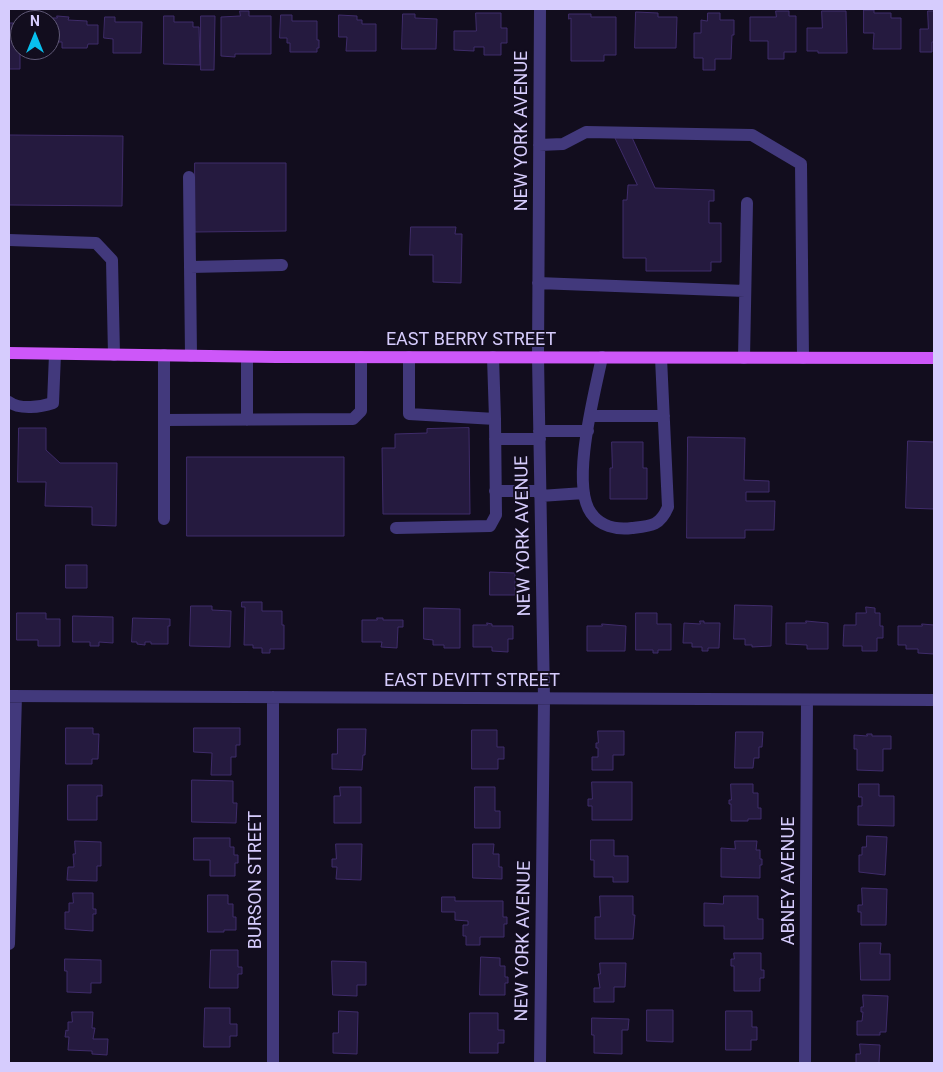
<!DOCTYPE html>
<style>
body{margin:0}
#map{position:relative;width:943px;height:1072px;overflow:hidden;background:#120d1e;font-family:Roboto,sans-serif}
canvas{display:block}
.frame{position:absolute;inset:0;border:10px solid #d6ccfd;pointer-events:none}
.north{position:absolute;left:10px;top:10px;width:50px;height:50px;box-sizing:border-box;background:#120d1e;border:1px solid #605977;border-radius:50%;rotate:0deg;font-size:14px;font-weight:700;line-height:20px;text-align:center;color:#d6ccfd}
.north::after{content:'';display:block;margin:auto;width:18px;height:22px;background:#08bfed;clip-path:polygon(50% 0,100% 100%,50% 72%,0 100%)}
</style>
<div id="map">
<canvas width="943" height="1072"></canvas>
<div class="frame"></div>
<div class="north">N</div>
</div>
<script>
const ctx = document.querySelector('canvas').getContext('2d');
ctx.lineJoin = 'round';
function fill(path, color) {
  ctx.fillStyle = color;
  ctx.fill(path, 'evenodd');
}
function stroke(path, color, width, dash) {
  ctx.strokeStyle = color;
  ctx.lineWidth = width;
  ctx.lineCap = dash ? 'butt' : 'round';
  ctx.setLineDash(dash || []);
  ctx.stroke(path);
}
function label(font, color, halo, rows, align = 'center') {
  ctx.font = font + ' Roboto,sans-serif';
  ctx.lineWidth = 4;
  ctx.setLineDash([]);
  ctx.textBaseline = 'middle';
  ctx.strokeStyle = halo;
  ctx.fillStyle = color;
  for (const [text, x, y, turn = 0] of rows) {
    ctx.save();
    ctx.translate(x, y);
    ctx.rotate((+turn || 0) * Math.PI / 180);
    ctx.textAlign = isNaN(turn) ? turn : align;
    if (halo) ctx.strokeText(text, 0, 0);
    ctx.fillText(text, 0, 0);
    ctx.restore();
  }
}
const building = new Path2D(`
 M 864,10 L 874,10 L 874,13 L 891,13 L 891,18 L 901,18 L 901,49 L 873,49 L 874,33 L 864,33 Z
 M 240,11 L 249,11 L 249,16 L 271,16 L 271,54 L 235,54 L 235,57 L 221,56 L 221,17 L 240,16 Z
 M 776,11 L 789,11 L 789,16 L 796,16 L 796,52 L 784,52 L 784,59 L 768,59 L 768,41 L 750,41 L 750,17 L 776,17 Z
 M 822,11 L 846,11 L 847,53 L 818,53 L 818,51 L 807,51 L 807,28 L 822,28 Z
 M 928,11 L 934,11 L 934,42 L 932,42 L 932,52 L 920,52 L 920,29 L 928,29 Z
 M 636,12 L 658,13 L 658,17 L 677,17 L 676,48 L 635,48 Z
 M 476,13 L 501,13 L 501,28 L 507,28 L 507,43 L 501,43 L 501,55 L 484,55 L 484,47 L 474,47 L 474,51 L 454,50 L 454,31 L 476,31 Z
 M 708,13 L 720,13 L 720,20 L 734,20 L 734,35 L 732,35 L 731,59 L 715,59 L 715,70 L 703,70 L 703,58 L 694,58 L 694,33 L 701,33 L 701,20 L 707,21 Z
 M 403,14 L 415,14 L 415,18 L 437,19 L 436,49 L 402,49 Z
 M 569,14 L 591,14 L 591,17 L 616,17 L 616,55 L 604,55 L 604,61 L 571,61 L 571,18 L 569,19 Z
 M 281,15 L 292,15 L 292,21 L 317,21 L 317,40 L 319,40 L 319,48 L 317,48 L 317,52 L 290,52 L 290,43 L 287,43 L 287,38 L 280,38 Z
 M 339,15 L 357,16 L 357,20 L 362,20 L 362,24 L 376,24 L 376,51 L 346,51 L 347,37 L 339,37 Z
 M 57,16 L 69,17 L 68,20 L 87,21 L 87,25 L 98,25 L 98,44 L 88,44 L 87,48 L 62,48 L 62,42 L 50,42 L 50,20 L 45,20 L 45,18 L 57,18 Z
 M 164,16 L 174,16 L 174,22 L 193,22 L 193,27 L 199,27 L 200,65 L 164,64 Z
 M 201,16 L 215,16 L 214,70 L 201,70 Z
 M 105,17 L 115,17 L 115,22 L 142,22 L 141,53 L 113,53 L 113,39 L 104,38 Z
 M 9,23 L 13,23 L 13,27 L 20,27 L 20,50 L 24,50 L 24,52 L 20,52 L 20,69 L 9,69 Z
 M 613,133 L 630,133 L 655,188 L 714,190 L 714,201 L 709,201 L 709,223 L 721,223 L 721,262 L 711,262 L 711,271 L 646,271 L 646,258 L 623,258 L 623,200 L 627,200 L 628,185 L 637,185 Z
 M 9,135 L 123,136 L 122,206 L 9,205 Z
 M 195,163 L 286,163 L 286,231 L 195,232 Z
 M 411,227 L 456,227 L 455,234 L 462,234 L 461,283 L 433,282 L 433,255 L 410,255 Z
 M 19,428 L 46,428 L 46,450 L 60,463 L 117,463 L 116,526 L 92,525 L 92,507 L 45,506 L 46,482 L 18,482 Z
 M 469,428 L 470,514 L 383,514 L 382,448 L 395,448 L 395,434 L 427,433 L 427,429 Z
 M 688,437 L 745,438 L 744,480 L 769,481 L 769,492 L 746,492 L 746,501 L 775,501 L 774,530 L 745,530 L 745,538 L 687,538 Z
 M 908,441 L 934,442 L 934,509 L 906,508 Z
 M 612,442 L 643,442 L 643,468 L 647,468 L 647,499 L 610,499 L 610,468 L 612,468 Z
 M 187,457 L 344,457 L 344,536 L 187,536 Z
 M 66,565 L 87,565 L 87,588 L 66,588 Z
 M 490,572 L 515,573 L 515,595 L 490,595 Z
 M 242,602 L 262,602 L 262,611 L 282,611 L 282,625 L 284,625 L 284,649 L 270,649 L 270,653 L 262,653 L 262,648 L 253,648 L 253,645 L 244,645 L 245,607 L 242,607 Z
 M 735,605 L 772,606 L 771,646 L 752,647 L 752,645 L 745,645 L 745,639 L 734,639 Z
 M 191,606 L 212,606 L 212,610 L 231,611 L 230,647 L 190,646 Z
 M 866,607 L 875,608 L 875,613 L 880,613 L 880,626 L 883,626 L 883,638 L 877,638 L 877,651 L 862,651 L 862,646 L 843,646 L 844,625 L 856,625 L 856,613 L 866,613 Z
 M 424,608 L 460,609 L 460,648 L 444,648 L 444,645 L 433,645 L 433,640 L 424,639 Z
 M 17,613 L 46,613 L 46,619 L 60,619 L 60,646 L 38,646 L 38,640 L 17,640 Z
 M 636,613 L 657,613 L 657,624 L 671,624 L 671,650 L 658,650 L 658,653 L 653,653 L 653,650 L 636,650 Z
 M 73,616 L 113,617 L 113,643 L 99,642 L 99,646 L 90,646 L 90,642 L 73,642 Z
 M 133,618 L 170,619 L 170,626 L 168,626 L 168,644 L 151,644 L 151,642 L 145,642 L 145,645 L 137,644 L 137,642 L 132,642 Z
 M 377,618 L 383,618 L 383,620 L 403,620 L 403,627 L 398,627 L 397,648 L 381,647 L 382,642 L 362,642 L 362,620 L 377,620 Z
 M 700,621 L 704,621 L 704,623 L 720,623 L 719,648 L 708,648 L 708,651 L 702,651 L 702,647 L 692,647 L 692,643 L 683,643 L 684,623 L 700,624 Z
 M 806,621 L 828,623 L 828,649 L 807,649 L 807,645 L 786,644 L 786,623 L 806,623 Z
 M 487,623 L 492,624 L 492,626 L 513,626 L 513,639 L 508,639 L 508,652 L 492,651 L 492,647 L 473,647 L 473,625 L 487,625 Z
 M 602,624 L 626,626 L 625,651 L 587,651 L 587,626 L 602,626 Z
 M 922,624 L 934,625 L 934,654 L 918,653 L 918,649 L 906,649 L 906,645 L 898,645 L 898,626 L 922,626 Z
 M 66,728 L 93,728 L 93,734 L 99,734 L 98,759 L 92,759 L 92,764 L 66,764 Z
 M 194,728 L 240,728 L 240,745 L 236,745 L 236,757 L 231,757 L 231,775 L 211,775 L 212,753 L 194,752 Z
 M 338,729 L 366,729 L 365,755 L 363,755 L 362,770 L 332,769 L 332,754 L 337,754 Z
 M 472,730 L 497,730 L 497,747 L 504,747 L 504,759 L 498,759 L 498,769 L 472,769 Z
 M 598,731 L 624,731 L 624,755 L 613,755 L 613,770 L 592,770 L 592,757 L 598,757 L 598,748 L 596,748 L 596,743 L 598,743 Z
 M 736,732 L 763,732 L 762,747 L 759,747 L 759,758 L 754,758 L 753,768 L 735,768 Z
 M 867,734 L 872,734 L 872,736 L 891,736 L 891,749 L 883,749 L 883,771 L 857,770 L 857,749 L 854,749 L 854,735 L 867,736 Z
 M 192,780 L 233,781 L 233,803 L 237,803 L 236,823 L 192,822 Z
 M 592,782 L 632,782 L 632,820 L 592,820 L 592,806 L 588,806 L 588,799 L 592,799 Z
 M 731,784 L 753,784 L 753,793 L 758,793 L 758,808 L 761,808 L 761,819 L 748,819 L 748,821 L 731,821 L 731,804 L 729,804 L 729,800 L 731,800 Z
 M 859,784 L 879,784 L 879,796 L 894,796 L 894,826 L 858,825 L 858,806 L 862,806 L 862,797 L 859,797 Z
 M 68,785 L 102,785 L 102,796 L 97,796 L 97,820 L 68,820 Z
 M 340,787 L 361,787 L 361,823 L 334,823 L 334,796 L 340,796 Z
 M 475,787 L 495,787 L 495,811 L 500,811 L 500,828 L 475,828 Z
 M 867,836 L 887,837 L 885,875 L 859,872 L 859,855 L 862,855 L 862,847 L 866,847 Z
 M 194,838 L 230,838 L 230,847 L 234,847 L 234,855 L 238,855 L 238,863 L 235,863 L 235,876 L 210,876 L 210,860 L 194,860 Z
 M 591,840 L 614,840 L 614,856 L 628,856 L 628,882 L 613,882 L 613,877 L 594,877 L 594,860 L 591,860 Z
 M 75,841 L 101,842 L 101,866 L 97,866 L 97,881 L 67,880 L 68,867 L 74,867 L 73,854 L 75,854 Z
 M 735,841 L 757,841 L 756,850 L 760,850 L 760,859 L 762,859 L 762,865 L 760,865 L 760,878 L 721,877 L 721,848 L 735,849 Z
 M 336,844 L 362,844 L 361,880 L 336,879 L 337,867 L 332,867 L 332,859 L 336,859 Z
 M 473,844 L 494,844 L 493,854 L 499,854 L 499,867 L 502,867 L 502,879 L 473,878 Z
 M 862,888 L 887,889 L 886,925 L 861,925 L 861,912 L 858,912 L 858,905 L 862,905 Z
 M 73,893 L 93,893 L 93,909 L 96,909 L 96,914 L 93,914 L 93,931 L 65,929 L 65,912 L 69,912 L 69,903 L 73,903 Z
 M 208,895 L 228,895 L 228,904 L 233,904 L 233,917 L 236,917 L 236,930 L 224,930 L 224,932 L 208,932 Z
 M 600,896 L 633,896 L 633,915 L 635,915 L 633,939 L 595,939 L 595,917 L 600,917 Z
 M 724,896 L 758,896 L 758,919 L 763,919 L 763,939 L 724,939 L 724,926 L 704,926 L 704,903 L 723,904 Z
 M 442,897 L 455,897 L 455,901 L 503,901 L 503,917 L 507,917 L 507,924 L 504,924 L 504,937 L 480,937 L 480,945 L 466,945 L 466,936 L 463,936 L 463,925 L 468,925 L 468,921 L 455,920 L 455,912 L 442,912 Z
 M 860,943 L 881,943 L 880,954 L 890,954 L 890,980 L 861,980 Z
 M 211,950 L 238,950 L 238,967 L 242,967 L 242,974 L 238,974 L 238,988 L 210,988 Z
 M 734,953 L 761,953 L 761,970 L 764,970 L 764,978 L 760,978 L 760,991 L 734,991 L 734,966 L 731,966 L 731,959 L 734,959 Z
 M 481,957 L 500,958 L 500,966 L 505,966 L 505,977 L 508,977 L 508,983 L 505,983 L 505,995 L 480,995 Z
 M 65,959 L 101,960 L 101,983 L 91,983 L 91,993 L 67,992 L 67,971 L 65,971 Z
 M 332,961 L 366,962 L 366,985 L 357,985 L 357,996 L 333,995 Z
 M 600,963 L 626,963 L 625,987 L 614,987 L 614,1002 L 594,1002 L 594,988 L 600,988 L 598,974 L 600,974 Z
 M 863,995 L 888,996 L 886,1032 L 880,1032 L 880,1035 L 857,1035 L 857,1021 L 862,1021 L 863,1012 L 861,1012 L 861,1007 L 863,1007 Z
 M 205,1008 L 230,1008 L 230,1024 L 237,1024 L 237,1036 L 230,1036 L 230,1047 L 204,1047 Z
 M 647,1010 L 673,1010 L 673,1042 L 647,1041 Z
 M 339,1011 L 358,1012 L 357,1054 L 333,1053 L 333,1033 L 338,1033 Z
 M 726,1011 L 752,1011 L 752,1027 L 757,1027 L 757,1040 L 751,1040 L 751,1050 L 726,1050 Z
 M 72,1012 L 93,1012 L 92,1028 L 95,1028 L 93,1039 L 108,1039 L 107,1055 L 92,1054 L 92,1051 L 68,1050 L 69,1037 L 65,1037 L 66,1030 L 68,1031 L 68,1022 L 72,1022 Z
 M 470,1013 L 498,1013 L 498,1030 L 504,1030 L 504,1043 L 498,1043 L 498,1053 L 470,1053 Z
 M 592,1018 L 629,1019 L 628,1030 L 622,1030 L 622,1054 L 594,1053 L 594,1035 L 592,1035 Z
 M 860,1044 L 880,1045 L 879,1063 L 856,1063 L 856,1054 L 860,1054 Z`);
const minor = new Path2D(`
 M 540,9 L 538,357 L 544,699 L 540,1063
 M 539,145 L 563,144 L 586,132 L 752,135 L 801,164 L 803,358
 M 189,177 L 191,356
 M 9,240 L 96,243 L 112,260 L 114,355
 M 190,267 L 282,265
 M 538,283 L 745,291
 M 164,355 L 164,519
 M 493,357 L 495,419
 M 602,357 C 595,392 570,484 591,513 C 600,526 616,530 632,528 C 651,526 660,526 668,507 L 661,358
 M 744,358 L 747,203
 M 9,402 C 20,410 41,407 53,403 L 55,354
 M 591,416 L 664,416
 M 164,420 L 353,419 L 361,411 L 361,357
 M 247,420 L 247,357
 M 539,431 L 588,431
 M 495,439 L 540,439
 M 495,491 L 540,491
 M 540,496 L 584,493
 M 396,528 L 490,526 L 496,515 L 495,419 L 409,414 L 409,357
 M 9,696 L 934,700
 M 273,697 L 273,1063
 M 9,944 L 16,696
 M 805,1063 L 807,700`);
const major = new Path2D(`
 M 9,353 L 276,357 L 934,358`);
const streetNames = [
 ["NEW YORK AVENUE",522,131,-90],
 ["EAST BERRY STREET",471,340],
 ["NEW YORK AVENUE",524,536,-91],
 ["EAST DEVITT STREET",472,681],
 ["BURSON STREET",256,880,-90],
 ["ABNEY AVENUE",789,881,-90],
 ["NEW YORK AVENUE",524,941,-89]
];
fill(building, '#251a3f');
stroke(building, '#3f2c6a', 1);
stroke(minor, '#42397c', 12);
stroke(major, '#cd57f9', 12);
label('18px', '#d6ccfd', '#120d1e', streetNames);
</script>
